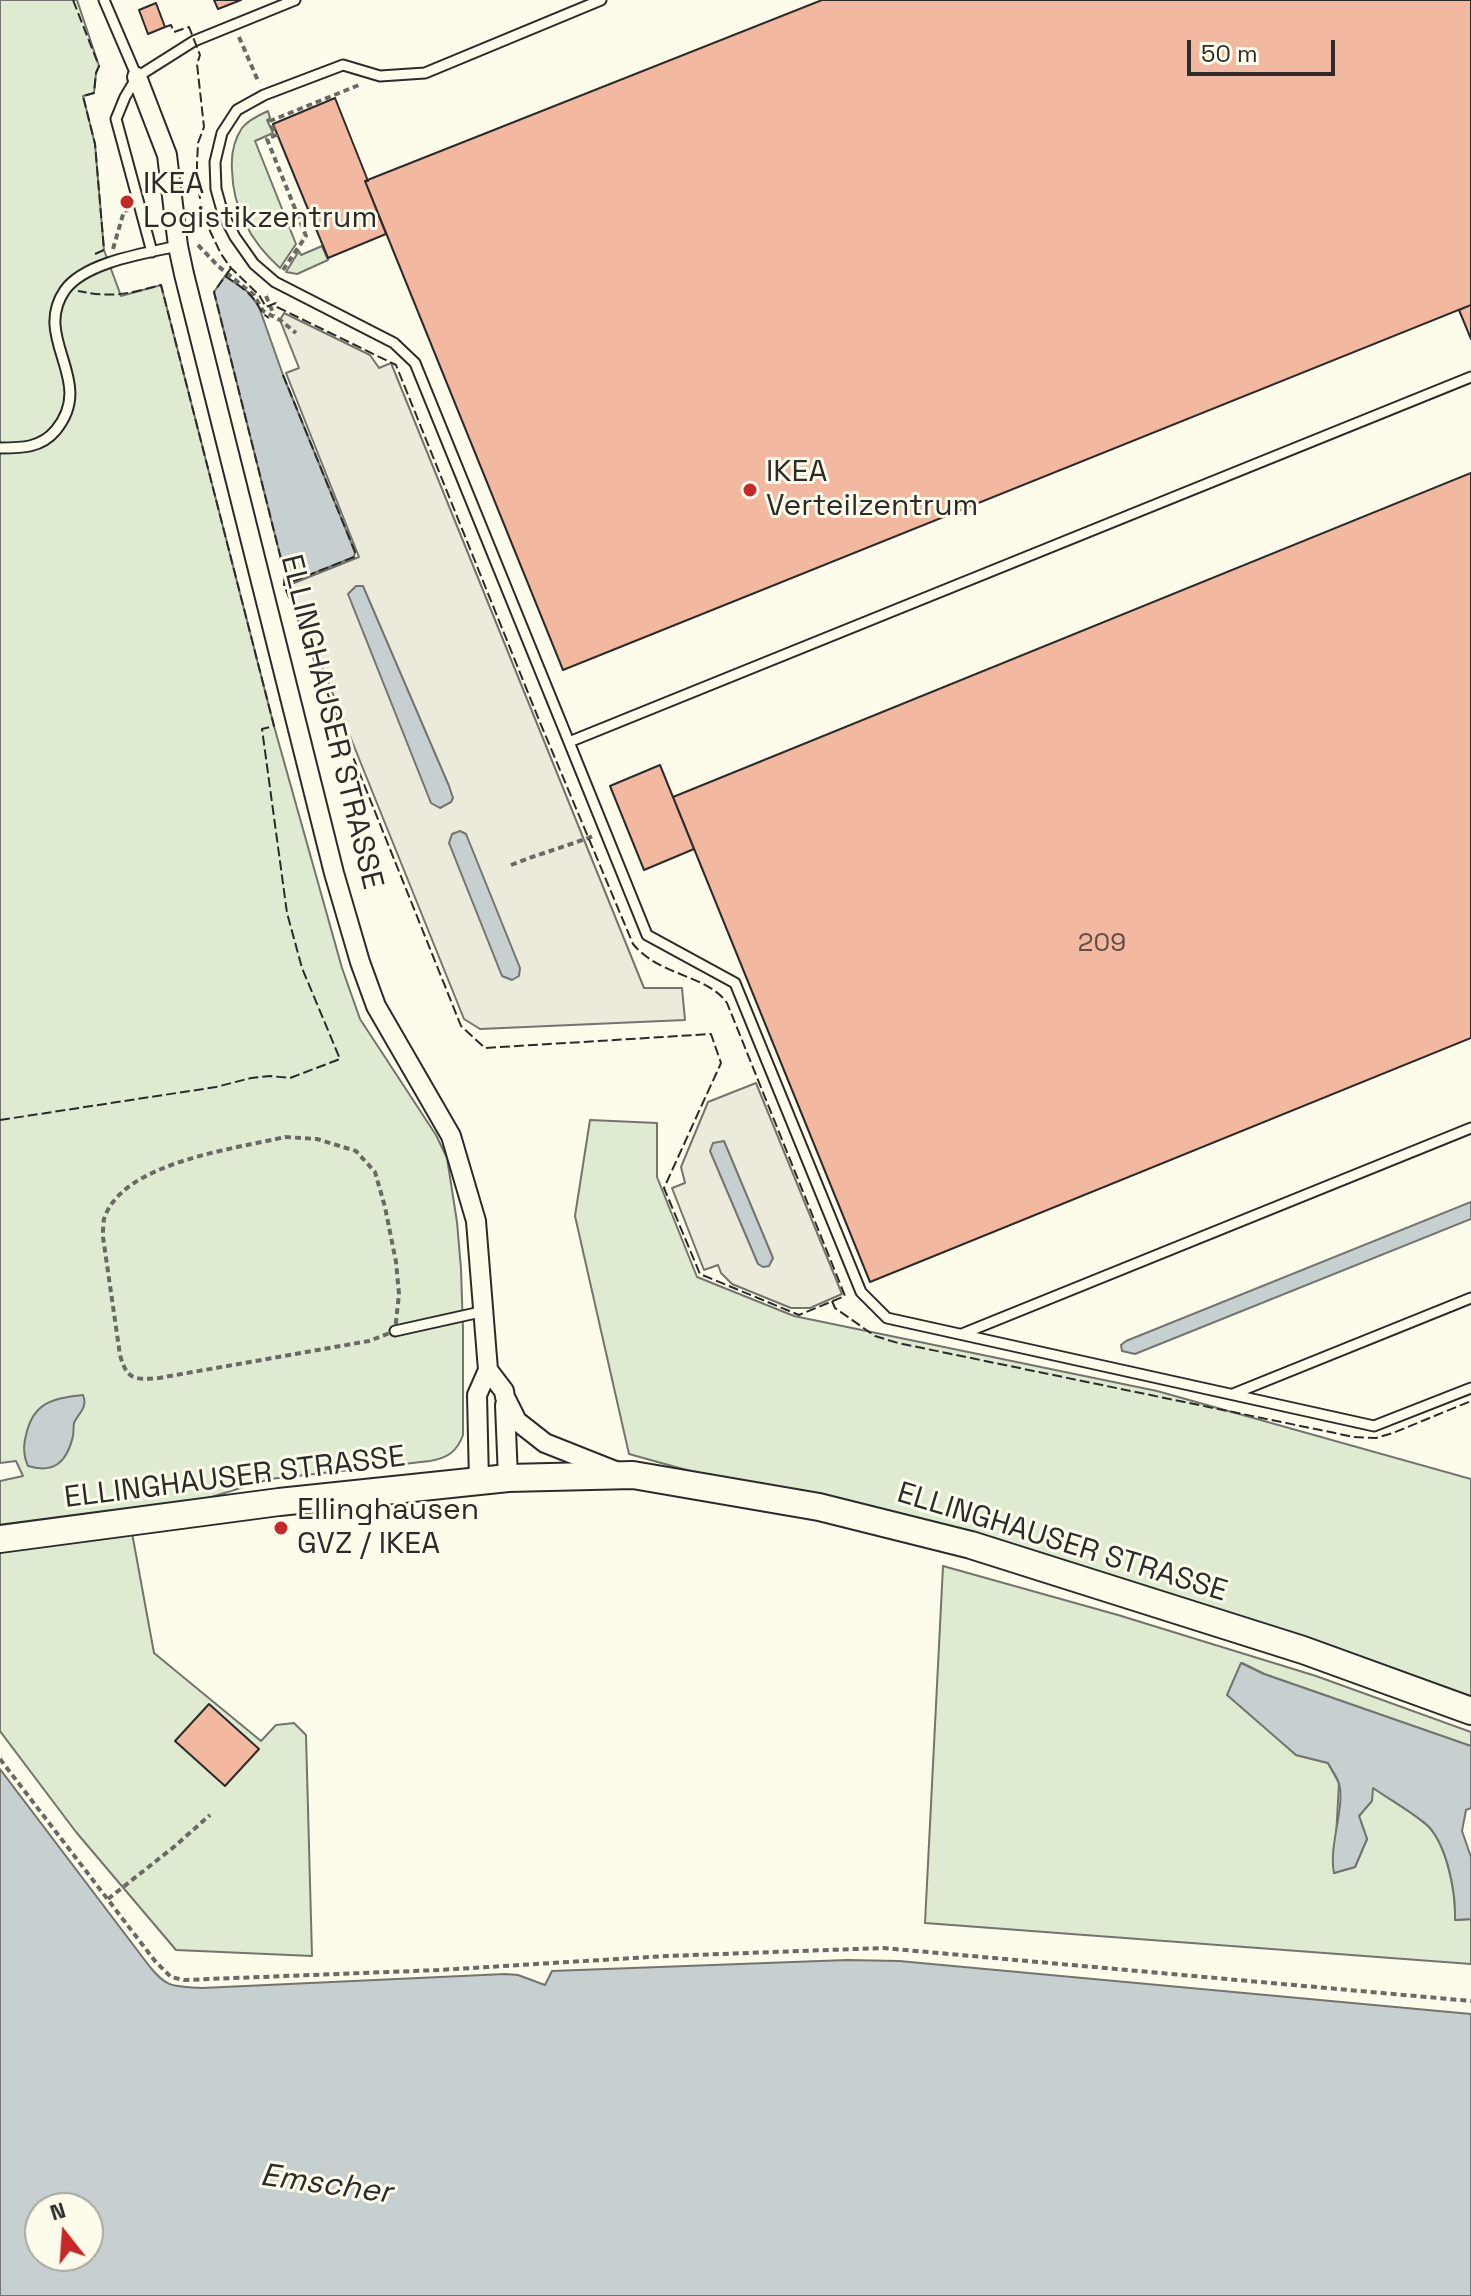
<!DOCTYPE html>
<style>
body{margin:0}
#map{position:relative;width:1471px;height:2296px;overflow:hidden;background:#fdfbea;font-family:"Space Grotesk",sans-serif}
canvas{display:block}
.north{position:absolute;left:24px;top:2192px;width:80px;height:80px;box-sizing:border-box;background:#fdfbea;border:2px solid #a9a89e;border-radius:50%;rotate:343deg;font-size:22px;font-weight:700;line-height:32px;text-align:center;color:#2b2b2b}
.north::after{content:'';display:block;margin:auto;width:28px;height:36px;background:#c62828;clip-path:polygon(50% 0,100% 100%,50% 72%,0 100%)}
.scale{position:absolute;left:1187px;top:40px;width:148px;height:36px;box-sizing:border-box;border:4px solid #2b2b2b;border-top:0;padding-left:10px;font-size:24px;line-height:28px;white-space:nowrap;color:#2b2b2b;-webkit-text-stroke:6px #fdfbea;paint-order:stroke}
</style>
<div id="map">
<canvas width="1471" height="2296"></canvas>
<div class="north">N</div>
<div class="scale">50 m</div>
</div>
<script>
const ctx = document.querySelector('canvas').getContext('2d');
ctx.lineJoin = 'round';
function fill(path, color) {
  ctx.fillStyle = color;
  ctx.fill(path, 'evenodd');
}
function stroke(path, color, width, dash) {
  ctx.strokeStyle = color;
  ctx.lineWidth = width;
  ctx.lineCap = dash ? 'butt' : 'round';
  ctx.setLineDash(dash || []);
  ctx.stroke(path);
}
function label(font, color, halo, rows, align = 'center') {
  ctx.font = font + ' "Space Grotesk",sans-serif';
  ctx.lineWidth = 6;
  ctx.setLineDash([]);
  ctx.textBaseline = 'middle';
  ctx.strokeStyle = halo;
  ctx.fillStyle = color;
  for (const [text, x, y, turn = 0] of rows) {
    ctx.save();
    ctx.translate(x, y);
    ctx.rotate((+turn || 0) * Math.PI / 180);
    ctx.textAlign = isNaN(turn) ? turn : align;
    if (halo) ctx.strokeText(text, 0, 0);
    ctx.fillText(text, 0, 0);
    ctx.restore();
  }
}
const green = new Path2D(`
 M 0,0 L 77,0 L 99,66 L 96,73 L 94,93 L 83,96 L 95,144 L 104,250 L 121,296 L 161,285 L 274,726 L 342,968 L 360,1019 L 436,1135 L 447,1158 L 457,1222 L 461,1269 L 463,1330 L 463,1435 C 457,1452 447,1458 430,1461 L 270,1479 L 130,1522 L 154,1653 L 261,1741 L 276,1725 L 294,1723 L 306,1735 L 312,1956 L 176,1950 L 76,1832 L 0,1731 L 0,1481 L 23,1476 L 16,1461 L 0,1463 Z
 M 268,111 L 270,118 L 267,120 L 273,133 L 255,141 L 296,244 L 280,268 C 251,242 233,210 232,170 C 231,156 234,140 242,128 C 248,120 259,115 268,111 Z
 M 322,246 L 328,260 L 297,274 L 286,272 L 299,251 L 301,255 Z
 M 590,1120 L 657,1123 L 657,1177 L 697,1277 L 794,1316 L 1157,1391 L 1471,1479 L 1471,1711 L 819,1507 L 629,1454 L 575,1216 Z
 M 943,1566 L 1118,1615 L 1316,1676 L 1471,1732 L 1471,1746 L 1264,1674 L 1242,1663 L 1267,1728 L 1296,1755 L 1328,1763 L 1339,1783 L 1334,1873 L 1355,1867 L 1367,1839 L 1359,1816 L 1371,1801 L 1372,1787 C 1390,1800 1412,1811 1428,1826 C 1447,1844 1456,1895 1455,1920 L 1471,1919 L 1471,1964 L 925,1923 Z`);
const parking = new Path2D(`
 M 284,313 L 370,355 L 379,368 L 391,363 L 644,988 L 682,988 L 685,1020 L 480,1029 L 464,1019 L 289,585 L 359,557 L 286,373 L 299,368 L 280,320 Z
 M 756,1083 L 842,1294 L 810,1308 L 791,1308 L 732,1284 L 721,1273 L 718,1265 L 704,1270 L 672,1188 L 685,1183 L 681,1167 L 708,1102 Z`);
const water = new Path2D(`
 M 225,276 L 248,292 L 259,307 L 283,375 L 355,552 L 354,557 L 284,585 L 285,575 L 214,292 Z
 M 356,586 L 363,586 L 449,786 L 453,798 L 451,802 L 440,808 L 431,803 L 348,594 Z
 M 460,831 L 466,834 L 520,968 L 519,976 L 512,980 L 502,976 L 449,843 L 452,834 Z
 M 724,1141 L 773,1258 L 769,1266 L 763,1267 L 758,1264 L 710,1151 L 713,1143 Z
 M 1471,1202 L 1471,1219 L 1135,1354 L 1122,1351 L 1121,1345 L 1126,1341 Z
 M 83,1395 C 88,1408 79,1412 74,1423 C 73,1427 74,1432 73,1436 C 67,1462 54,1474 28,1466 C 23,1455 23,1446 26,1435 C 33,1403 52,1398 83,1395 Z
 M 1241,1663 L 1264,1674 L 1471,1746 L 1471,1808 L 1466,1810 L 1462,1831 L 1471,1857 L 1471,1919 L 1455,1920 C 1456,1893 1448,1850 1430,1828 C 1422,1818 1386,1797 1373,1788 L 1372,1801 L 1359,1816 L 1367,1839 L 1355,1867 L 1334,1873 C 1328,1845 1347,1803 1338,1781 C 1336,1775 1331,1769 1328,1763 L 1296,1755 L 1227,1695 Z
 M 0,1769 L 150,1967 C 168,1989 174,1986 202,1988 L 505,1974 L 518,1975 L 545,1985 L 552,1971 L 847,1960 L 899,1961 L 1471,2014 L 1471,2296 L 0,2296 ZM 40,2208 L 88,2208 L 88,2256 L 40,2256 Z`);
const building = new Path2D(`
 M 214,0 L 241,0 L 218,9 Z
 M 822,0 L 1471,0 L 1471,305 L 563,670 L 365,181 Z
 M 156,3 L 165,27 L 148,34 L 139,10 Z
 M 335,98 L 368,181 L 365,181 L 386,234 L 328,258 L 273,124 Z
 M 1471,305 L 1471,339 L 1459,310 Z
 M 1471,473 L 1471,1038 L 870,1282 L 673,797 Z
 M 660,765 L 694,849 L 644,870 L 610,786 Z
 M 209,1704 L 259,1749 L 225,1786 L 175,1741 Z`);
const path = new Path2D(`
 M 239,37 L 259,83
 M 198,245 L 218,266 L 254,295 L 263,311 L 280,320 L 296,333
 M 113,249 L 124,211 L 128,210
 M 283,270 L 306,236 L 267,139 L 276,135 L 270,121 L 359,85
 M 266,296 L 274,315
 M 511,865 C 538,854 565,847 593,836
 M 285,1137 L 317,1139 L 356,1151 L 375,1172 L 385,1207 L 396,1262 L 399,1294 L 395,1331 L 369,1341 L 159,1378 C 134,1380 127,1380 120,1355 L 103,1237 C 103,1231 103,1224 104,1219 C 122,1162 235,1149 285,1137 Z
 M 0,1759 L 155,1961 L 171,1977 L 184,1980 L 439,1970 L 666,1956 L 883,1948 L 1471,2001
 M 108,1899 L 175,1846 L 210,1815`);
const lane = new Path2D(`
 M 104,0 L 137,77
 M 601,0 L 425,73 L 380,76 L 343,65 L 264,95 L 237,110 L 222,133 L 215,162 L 216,189 L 223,214 L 235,237 L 254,264 L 275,282 L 394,343 L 415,363 L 569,742 L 1471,377
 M 152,252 L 116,119 L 125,97 L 137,77 L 194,41 L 295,0
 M 0,448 C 22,448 41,448 56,430 C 97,380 31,339 65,290 C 85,262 146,253 178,246
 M 569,742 L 647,935 L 735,983 L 861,1292 L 887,1318 L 1374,1426 L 1471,1388
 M 395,1331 L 485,1311
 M 962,1334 L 1471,1128
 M 1233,1394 L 1471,1298`);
const street = new Path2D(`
 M 137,77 L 167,155 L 178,246 L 184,274 L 334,873 L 360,962 L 376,1006 L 451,1136 L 476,1221 L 488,1370 L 477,1395 L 479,1481
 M 488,1370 L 504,1391 L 505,1397 L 517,1421 L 545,1443 L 618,1472
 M 505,1405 L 508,1478`);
const secondary = new Path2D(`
 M 0,1539 L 279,1502 L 508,1478 L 633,1475 L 819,1507 L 971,1545 L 1303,1650 L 1471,1711`);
const fence = new Path2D(`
 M 73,0 L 99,66 L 96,73 L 94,93 L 83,96 L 95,144 L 104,250 L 95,254
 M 165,27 L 171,25 L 174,32 L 189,27 L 200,55 L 197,64 L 204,127 L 198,143 L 197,164 L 197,182 L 202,209 L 210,231 L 221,254 L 231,268 L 259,295 L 266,307 L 276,303 L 277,307 L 396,365 L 539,720 L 633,944 C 659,976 708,975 727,1003 L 845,1296 L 799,1315 L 700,1274 L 664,1188 L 721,1063 L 711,1034 L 485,1048 L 461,1026 L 284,585 L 285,575 L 214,292 L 231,268
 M 225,276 C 234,282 245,289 252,297 C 259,304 260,313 269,318
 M 283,375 L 355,552 L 354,557 L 284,585
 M 0,1120 L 216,1087 L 251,1078 L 270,1076 L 290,1078 L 340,1059 L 302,968 L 287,913 L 262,729 L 274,726 L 161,285 C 127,294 113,298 78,291
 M 832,1301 L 835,1308 L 875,1336 L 898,1343 L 1354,1437 L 1376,1438 L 1393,1433 L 1471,1401`);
const markers = [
 [127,202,8,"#c62828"],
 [750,490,8,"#c62828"],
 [281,1528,8,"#c62828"]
];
const numberNames = [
 ["209",1102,944]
];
const poiNames = [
 ["IKEA",143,185],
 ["Logistikzentrum",143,219],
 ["IKEA",766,473],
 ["Verteilzentrum",766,507],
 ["Ellinghausen",297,1511],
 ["GVZ / IKEA",297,1545]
];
const streetNames = [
 ["ELLINGHAUSER STRASSE",331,722,76],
 ["ELLINGHAUSER STRASSE",235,1478,-7],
 ["ELLINGHAUSER STRASSE",1062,1543,17]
];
const waterNames = [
 ["Emscher",326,2185,8]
];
fill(green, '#deebd1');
stroke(green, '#74746e', 2);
fill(parking, '#eceadb');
stroke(parking, '#74746e', 2);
fill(water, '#c7d0d0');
stroke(water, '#74746e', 2);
fill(building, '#f2b8a0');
stroke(building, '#2b2b2b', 2);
stroke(lane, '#2b2b2b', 13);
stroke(street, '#2b2b2b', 22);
stroke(secondary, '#2b2b2b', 30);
stroke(path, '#6a6964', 4, [6, 4]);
stroke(lane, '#fdfbea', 9);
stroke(street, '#fdfbea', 18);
stroke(secondary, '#fdfbea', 26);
stroke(fence, '#2b2b2b', 2, [10, 4]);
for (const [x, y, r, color] of markers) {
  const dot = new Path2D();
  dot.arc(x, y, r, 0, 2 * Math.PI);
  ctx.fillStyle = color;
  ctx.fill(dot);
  stroke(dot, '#fdfbea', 3);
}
label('26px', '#5d4e48', null, numberNames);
label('30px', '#2b2b2b', '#fdfbea', poiNames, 'left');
label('30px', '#2b2b2b', '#fdfbea', streetNames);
label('italic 32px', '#2b2b2b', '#fdfbea', waterNames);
</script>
